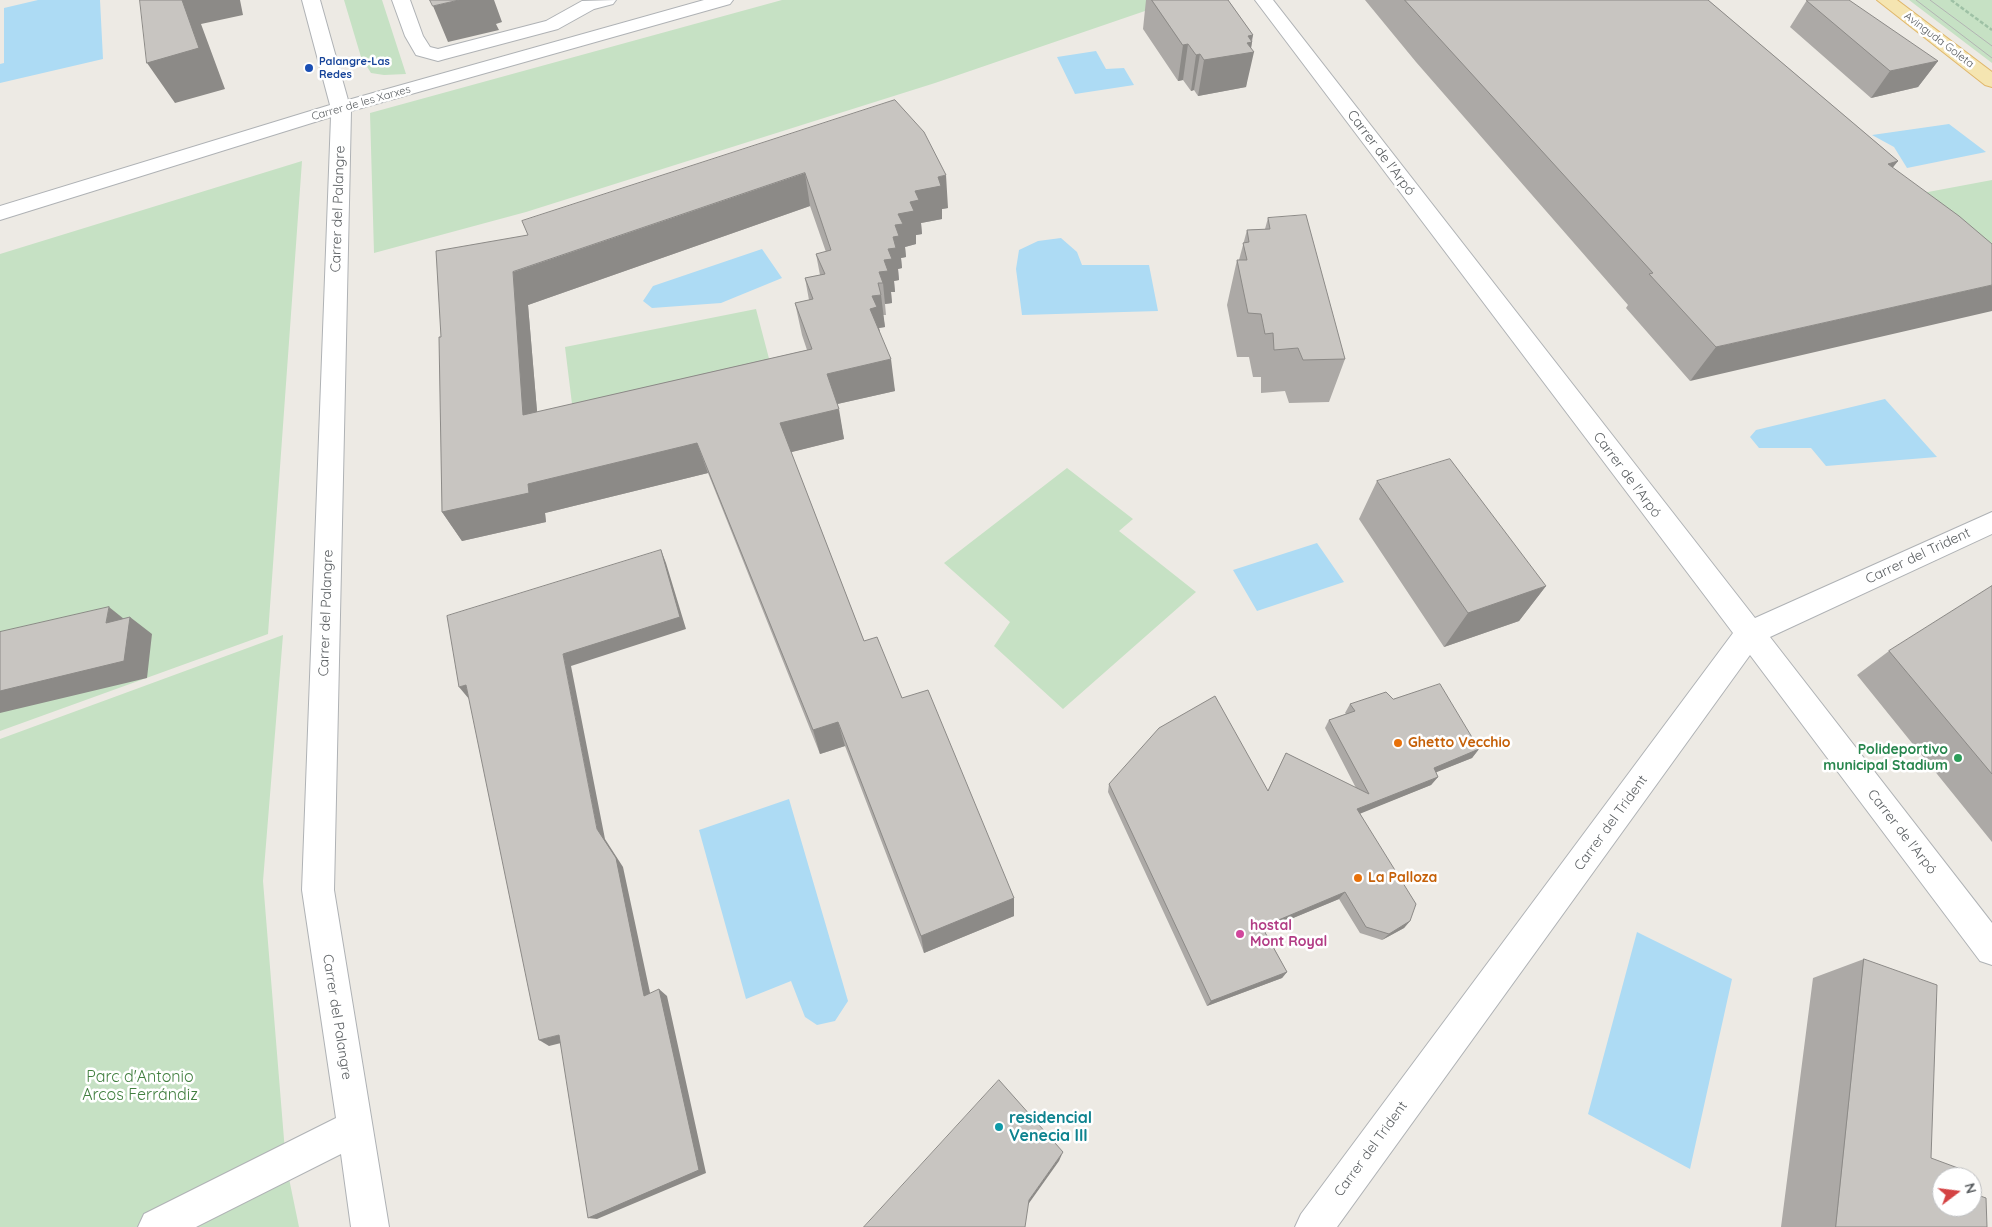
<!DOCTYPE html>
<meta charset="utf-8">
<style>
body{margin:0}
#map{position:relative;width:1992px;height:1227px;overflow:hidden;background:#edeae4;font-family:Quicksand,sans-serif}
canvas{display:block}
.north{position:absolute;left:1932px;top:1167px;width:50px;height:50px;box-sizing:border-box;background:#fff;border:1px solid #bebfc1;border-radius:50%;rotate:75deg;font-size:14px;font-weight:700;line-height:20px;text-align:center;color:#5c6063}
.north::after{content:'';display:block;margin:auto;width:18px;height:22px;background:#d44344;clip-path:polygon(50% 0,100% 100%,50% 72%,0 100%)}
</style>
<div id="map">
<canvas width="1992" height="1227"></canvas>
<div class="north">N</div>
</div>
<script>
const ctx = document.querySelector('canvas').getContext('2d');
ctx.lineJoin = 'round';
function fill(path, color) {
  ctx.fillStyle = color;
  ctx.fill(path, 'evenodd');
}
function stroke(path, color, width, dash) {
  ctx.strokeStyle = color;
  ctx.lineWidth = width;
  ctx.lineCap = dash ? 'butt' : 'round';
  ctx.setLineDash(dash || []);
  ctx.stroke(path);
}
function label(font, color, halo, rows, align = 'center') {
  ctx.font = font + ' Quicksand,sans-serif';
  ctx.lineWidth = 5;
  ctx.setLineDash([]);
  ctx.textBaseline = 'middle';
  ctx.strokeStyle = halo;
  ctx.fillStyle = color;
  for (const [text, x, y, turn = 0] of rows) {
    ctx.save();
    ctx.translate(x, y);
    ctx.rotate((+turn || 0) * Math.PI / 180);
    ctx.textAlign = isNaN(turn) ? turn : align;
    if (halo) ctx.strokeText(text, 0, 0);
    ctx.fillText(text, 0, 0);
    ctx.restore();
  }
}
const green = new Path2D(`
 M 344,0 L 382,0 L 406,74 L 384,75 L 371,73 L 361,57 Z
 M 782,0 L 1177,0 L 935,83 L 526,212 L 374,253 L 370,113 Z
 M 1909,0 L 1992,0 L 1992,63 Z
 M 302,161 L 268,634 L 0,731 L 0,254 Z
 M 1992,180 L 1992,247 L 1912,195 Z
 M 756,309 L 772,370 L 573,412 L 565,347 Z
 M 1067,468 L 1133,519 L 1119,531 L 1196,592 L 1063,709 L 994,646 L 1010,622 L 944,563 Z
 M 283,635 L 263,881 L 286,1164 L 299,1227 L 0,1227 L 0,739 Z`);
const water = new Path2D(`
 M 38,0 L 100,0 L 103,59 L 0,83 L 0,64 L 4,63 L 4,8 Z
 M 1096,51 L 1106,69 L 1124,68 L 1134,85 L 1075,94 L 1057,57 Z
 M 1949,124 L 1986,152 L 1907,168 L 1894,147 L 1872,135 Z
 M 1061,238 L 1077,252 L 1082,265 L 1149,265 L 1158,311 L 1022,315 L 1016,269 L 1019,250 L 1038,241 Z
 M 762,249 L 782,278 L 721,303 L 652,308 L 643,301 L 653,286 Z
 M 1885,399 L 1937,457 L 1826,466 L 1811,448 L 1759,448 L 1750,437 L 1756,430 Z
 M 1317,543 L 1344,582 L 1257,611 L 1233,570 Z
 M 789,799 L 848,1001 L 835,1021 L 817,1025 L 805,1017 L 791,981 L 746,999 L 699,830 Z
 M 1637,932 L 1732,979 L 1690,1169 L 1588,1114 Z`);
const path = new Path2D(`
 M 1951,0 L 1992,30`);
const minor = new Path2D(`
 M 302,0 L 320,0 L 348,100 L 704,0 L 733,0 L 730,4 L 351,111 L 334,890 L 389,1227 L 351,1227 L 341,1154 L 196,1227 L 138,1227 L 144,1214 L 336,1118 L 302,890 L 331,117 L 0,220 L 0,206 L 330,105 Z
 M 392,0 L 410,0 L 423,36 L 430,47 L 438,49 L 546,21 L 582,1 L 616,0 L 613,4 L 594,9 L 558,29 L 445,59 L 438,61 L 416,55 L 405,36 Z
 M 1255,0 L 1273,0 L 1755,618 L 1992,512 L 1992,534 L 1770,637 L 1992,923 L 1992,965 L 1980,961 L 1750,655 L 1337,1227 L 1295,1227 L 1301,1214 L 1733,633 Z`);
const major = new Path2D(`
 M 1877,0 L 1897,0 L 1992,72 L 1992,87 L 1985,85 Z`);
const tram = new Path2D(`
 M 1916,0 L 1992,58
 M 1930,0 L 1992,46`);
const wall = new Path2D(`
 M 1146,0 L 1228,0 L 1253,35 L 1246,87 L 1198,96 L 1194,90 L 1191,91 L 1183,80 L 1178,81 L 1143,29 Z
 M 1365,0 L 1708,0 L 1898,161 L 1893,167 L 1690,381 L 1626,308 L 1628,305 L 1416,62 Z
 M 1807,0 L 1938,61 L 1918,87 L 1871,98 L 1790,27 Z
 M 895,100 L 948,208 L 942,209 L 942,219 L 921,223 L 922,234 L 916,235 L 916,244 L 905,247 L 906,257 L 901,258 L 902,268 L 898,269 L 899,280 L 894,281 L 895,292 L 891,292 L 892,303 L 885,304 L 886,315 L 883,315 L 885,327 L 879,328 L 880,333 L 895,391 L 837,404 L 844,439 L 791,452 L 864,641 L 902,698 L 1014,898 L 1014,916 L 924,953 L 845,746 L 820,754 L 708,473 L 545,513 L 546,522 L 462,541 L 442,512 L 441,337 L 528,235 ZM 810,206 L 826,252 L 816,254 L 820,275 L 805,278 L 809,300 L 795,303 L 802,335 L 807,350 L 537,412 L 528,305 Z
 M 1268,218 L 1345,359 L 1329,402 L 1289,403 L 1285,391 L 1261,393 L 1261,377 L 1253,377 L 1249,357 L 1237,357 L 1227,305 L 1237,260 L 1239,260 L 1247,230 L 1265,229 Z
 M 1377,481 L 1546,586 L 1519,621 L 1444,647 L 1359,519 Z
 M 1992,586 L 1992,842 L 1857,675 L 1889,651 Z
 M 1393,699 L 1479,749 L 1472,758 L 1436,772 L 1438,777 L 1431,785 L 1360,813 L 1410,921 L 1404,928 L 1382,940 L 1360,933 L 1339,899 L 1264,930 L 1287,972 L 1282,978 L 1207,1006 L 1108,792 L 1109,784 L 1268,790 L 1286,753 L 1356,788 L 1325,728 L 1329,720 L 1346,714 L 1345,713 L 1350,704 Z
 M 1864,959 L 1931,1158 L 1942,1177 L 1987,1227 L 1781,1227 L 1813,978 Z`);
const shadedWall = new Path2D(`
 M 182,0 L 240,0 L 243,15 L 201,24 L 225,89 L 175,103 L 147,63 Z
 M 459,0 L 494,0 L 502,22 L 496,24 L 499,30 L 448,42 L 433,6 Z
 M 1253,35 L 1251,42 L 1252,42 L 1250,52 L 1254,52 L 1246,87 L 1198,96 L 1204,60 L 1248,36 Z
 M 1188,44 L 1183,80 L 1178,81 L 1183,45 Z
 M 1200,54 L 1194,90 L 1191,91 L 1196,55 Z
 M 1938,61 L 1918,87 L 1871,98 L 1890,71 Z
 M 1898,161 L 1869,197 L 1888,164 Z
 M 805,173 L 810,206 L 528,305 L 540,446 L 523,415 L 513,272 Z
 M 946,175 L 948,208 L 942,209 L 942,219 L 921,223 L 922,234 L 916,235 L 916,244 L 905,247 L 906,257 L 901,258 L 902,268 L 898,269 L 899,280 L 894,281 L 895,292 L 891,292 L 892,303 L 885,304 L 883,283 L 879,272 L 884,260 L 893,237 L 895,225 L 898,214 L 910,202 L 915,191 L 938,177 Z
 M 1992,285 L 1992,311 L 1690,381 L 1716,347 Z
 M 881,295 L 885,327 L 879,328 L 881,339 L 870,309 L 872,296 Z
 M 891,359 L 895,391 L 833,405 L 827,374 Z
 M 839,409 L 844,439 L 788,453 L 780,423 Z
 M 697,443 L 708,473 L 545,513 L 546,522 L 462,541 L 442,512 L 528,484 Z
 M 661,550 L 666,563 L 686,629 L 571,666 L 605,839 L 623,867 L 652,1002 L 644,996 L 597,829 L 563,654 Z
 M 1546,586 L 1519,621 L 1444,647 L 1468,613 Z
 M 109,607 L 129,623 L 130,617 L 152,634 L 147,678 L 0,713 L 0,691 L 106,623 Z
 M 466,685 L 469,699 L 459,687 Z
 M 838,722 L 845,746 L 820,754 L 813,730 Z
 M 1479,749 L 1472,758 L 1427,776 L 1434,768 Z
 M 1438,777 L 1431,785 L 1352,817 L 1357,809 Z
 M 1345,892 L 1339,899 L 1257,933 L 1262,927 Z
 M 1014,898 L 1014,916 L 924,953 L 921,936 Z
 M 1410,921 L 1404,928 L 1382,940 L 1389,934 Z
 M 1287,972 L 1282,978 L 1207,1006 L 1211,1001 Z
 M 659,989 L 667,996 L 706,1173 L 597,1219 L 588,1218 Z
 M 559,1035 L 569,1041 L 549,1046 L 539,1040 Z
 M 1063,1152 L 1059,1161 L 1027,1206 L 1029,1200 Z`);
const building = new Path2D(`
 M 140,0 L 182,0 L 199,48 L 147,63 Z
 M 430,0 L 459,0 L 433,6 Z
 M 1152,0 L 1228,0 L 1253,35 L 1248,36 L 1252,42 L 1247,43 L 1254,52 L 1204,60 L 1200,54 L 1196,55 L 1188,44 L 1183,45 Z
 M 1405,0 L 1708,0 L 1898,161 L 1888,164 L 1959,216 L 1992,244 L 1992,285 L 1716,347 L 1649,274 L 1653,273 L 1428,26 Z
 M 1807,0 L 1849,0 L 1938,61 L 1890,71 L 1807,1 Z
 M 895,100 L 924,132 L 946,175 L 938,177 L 941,186 L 915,191 L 919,200 L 910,202 L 914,211 L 898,214 L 903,224 L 895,225 L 899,236 L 893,237 L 896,248 L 888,249 L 892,259 L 884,260 L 888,271 L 879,272 L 883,283 L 878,283 L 881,295 L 872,296 L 877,307 L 870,309 L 891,359 L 827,374 L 839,409 L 780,423 L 864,641 L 877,637 L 902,698 L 928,690 L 1014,898 L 921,936 L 838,722 L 813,730 L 697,443 L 528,484 L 529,493 L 442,512 L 439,337 L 441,337 L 436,251 L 528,235 L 522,221 ZM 805,173 L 831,250 L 816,254 L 825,274 L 805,278 L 813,299 L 795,303 L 812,349 L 523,415 L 513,272 Z
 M 1306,215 L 1345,359 L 1303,360 L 1298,348 L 1274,350 L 1273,333 L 1265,334 L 1261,314 L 1248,313 L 1237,260 L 1247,260 L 1243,243 L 1249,242 L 1247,230 L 1270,229 L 1268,218 Z
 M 1450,459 L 1546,586 L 1468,613 L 1377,481 Z
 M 661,550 L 680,617 L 563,654 L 597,829 L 616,858 L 644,996 L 659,989 L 699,1170 L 588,1218 L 559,1035 L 539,1040 L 466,685 L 459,687 L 447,616 Z
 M 1992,586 L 1992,774 L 1889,651 Z
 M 109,607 L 106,623 L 130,617 L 124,661 L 0,691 L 0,632 Z
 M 1440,684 L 1479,749 L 1434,768 L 1438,777 L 1357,809 L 1416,904 L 1410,921 L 1389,934 L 1366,927 L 1345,892 L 1262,927 L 1287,972 L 1211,1001 L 1109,784 L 1159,728 L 1215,696 L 1268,791 L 1286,753 L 1369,794 L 1329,720 L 1355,711 L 1350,704 L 1386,692 L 1393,699 Z
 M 1864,959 L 1937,985 L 1931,1158 L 1958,1168 L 1959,1177 L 1942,1177 L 1942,1207 L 1972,1207 L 1972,1193 L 1986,1198 L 1987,1227 L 1836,1227 Z
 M 999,1080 L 1063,1152 L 1029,1200 L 1025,1227 L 864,1227 Z`);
const markers = [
 [309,68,5,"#1a4fb4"],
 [1398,743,5,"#e8710a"],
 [1958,758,5,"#2e9e5b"],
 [1358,878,5,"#e8710a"],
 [1240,934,5,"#d1479c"],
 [999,1127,5,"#0f9aa8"]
];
const farStreetnames = [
 ["Avinguda Goleta",1939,40,37],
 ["Carrer de les Xarxes",361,103,-16]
];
const farTransitnames = [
 ["Palangre-Las",319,62],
 ["Redes",319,75]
];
const streetNames = [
 ["Carrer de l'Arpó",1381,153,53],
 ["Carrer del Palangre",338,209,-88],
 ["Carrer de l'Arpó",1627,475,53],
 ["Carrer del Trident",1918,556,-25],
 ["Carrer del Palangre",326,613,-88],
 ["Carrer del Trident",1611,823,-54],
 ["Carrer de l'Arpó",1902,832,52],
 ["Carrer del Palangre",337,1017,81],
 ["Carrer del Trident",1371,1149,-54]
];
const foodNames = [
 ["Ghetto Vecchio",1408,743],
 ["La Palloza",1368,878]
];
const leisureNames = [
 ["Polideportivo",1948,750],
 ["municipal Stadium",1948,766]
];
const hotelNames = [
 ["hostal",1250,926],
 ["Mont Royal",1250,942]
];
const nearParknames = [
 ["Parc d'Antonio",140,1077],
 ["Arcos Ferrándiz",140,1095]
];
const nearCulturenames = [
 ["residencial",1009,1118],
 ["Venecia III",1009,1136]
];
fill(green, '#c6e1c4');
fill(water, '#addbf4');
stroke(minor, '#afb2b5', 2);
stroke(major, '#e0b66a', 2);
stroke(path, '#9ec1a5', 2.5, [4, 2]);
fill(minor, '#fff');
fill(major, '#f5e5b1');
stroke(tram, '#b2b3b3', 1);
fill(wall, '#aca9a6');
fill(shadedWall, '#8c8a87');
fill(building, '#c8c5c1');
stroke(building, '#8c8a87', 1);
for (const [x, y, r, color] of markers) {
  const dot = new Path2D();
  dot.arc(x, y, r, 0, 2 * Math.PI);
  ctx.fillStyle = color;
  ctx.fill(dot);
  stroke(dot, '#fff', 2);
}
label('11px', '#5c6063', '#fff', farStreetnames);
label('bold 11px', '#164399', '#fff', farTransitnames, 'left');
label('14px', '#5c6063', '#fff', streetNames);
label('bold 14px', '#c56008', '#fff', foodNames, 'left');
label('bold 14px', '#27864d', '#fff', leisureNames, 'right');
label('bold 14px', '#b23c85', '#fff', hotelNames, 'left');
label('16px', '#417f3f', '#fff', nearParknames);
label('bold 16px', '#0d838f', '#fff', nearCulturenames, 'left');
</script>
